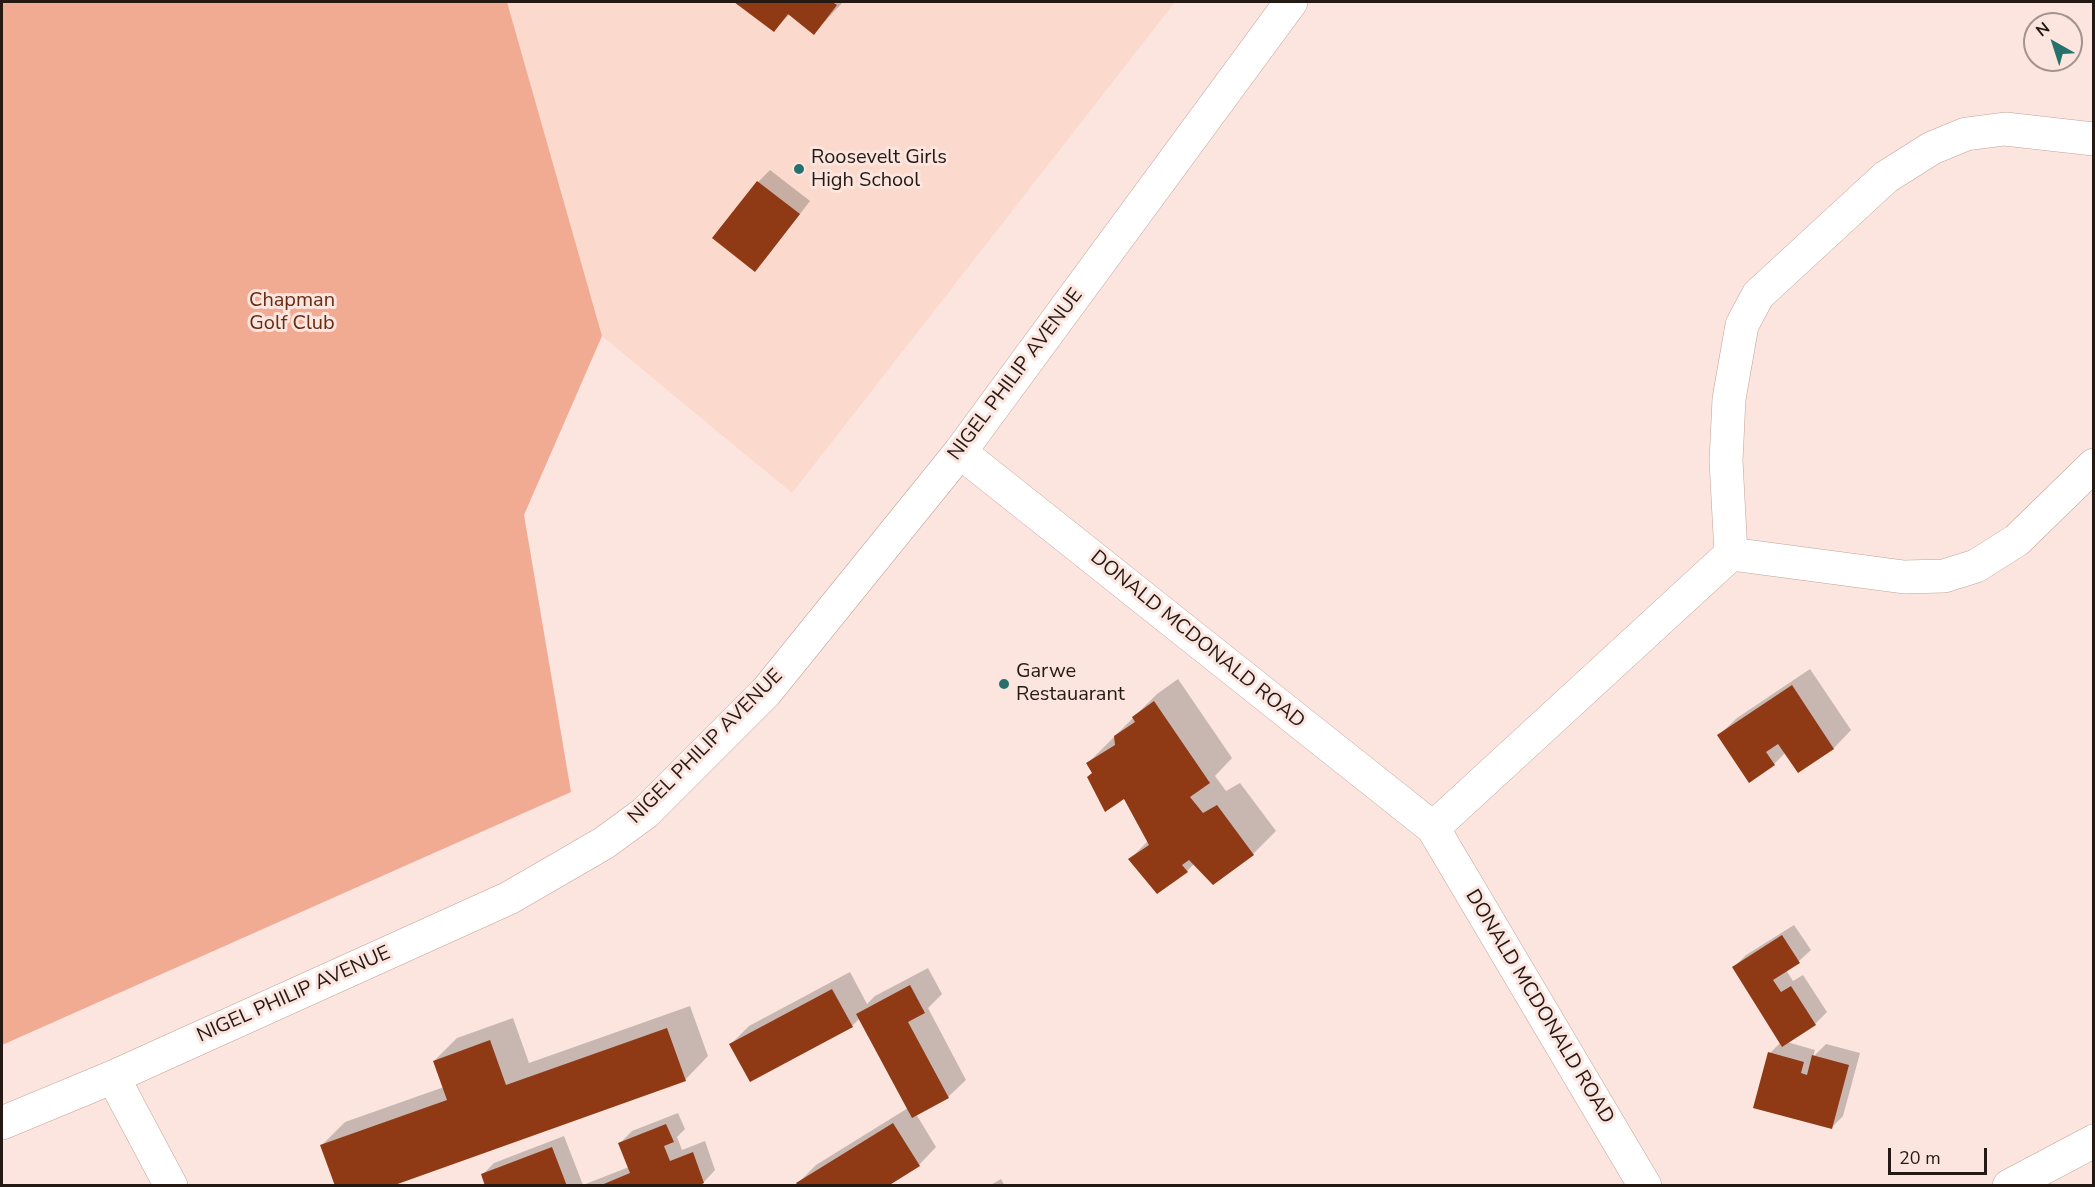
<!DOCTYPE html>
<style>
body{margin:0}
#map{position:relative;width:2095px;height:1187px;overflow:hidden;background:#fbe5de;font-family:"Nunito Sans",sans-serif}
canvas{display:block}
.frame{position:absolute;inset:0;border:3px solid #251914;pointer-events:none}
.north{position:absolute;left:2023px;top:12px;width:60px;height:60px;box-sizing:border-box;background:#fbe5de;border:2px solid #a5938d;border-radius:50%;rotate:321deg;font-size:16px;font-weight:700;line-height:24px;text-align:center;color:#251914}
.north::after{content:'';display:block;margin:auto;width:21px;height:27px;background:#27716d;clip-path:polygon(50% 0,100% 100%,50% 72%,0 100%)}
.scale{position:absolute;left:1888px;top:1148px;width:99px;height:27px;box-sizing:border-box;border:3px solid #251914;border-top:0;padding-left:8px;font-size:18px;line-height:21px;white-space:nowrap;color:#251914;-webkit-text-stroke:4px #fbe5de;paint-order:stroke}
</style>
<div id="map">
<canvas width="2095" height="1187"></canvas>
<div class="frame"></div>
<div class="north">N</div>
<div class="scale">20 m</div>
</div>
<script>
const ctx = document.querySelector('canvas').getContext('2d');
ctx.lineJoin = 'round';
function fill(path, color) {
  ctx.fillStyle = color;
  ctx.fill(path, 'evenodd');
}
function stroke(path, color, width, dash) {
  ctx.strokeStyle = color;
  ctx.lineWidth = width;
  ctx.lineCap = dash ? 'butt' : 'round';
  ctx.setLineDash(dash || []);
  ctx.stroke(path);
}
function label(font, color, halo, rows, align = 'center') {
  ctx.font = font + ' "Nunito Sans",sans-serif';
  ctx.lineWidth = 6;
  ctx.setLineDash([]);
  ctx.textBaseline = 'middle';
  ctx.strokeStyle = halo;
  ctx.fillStyle = color;
  for (const [text, x, y, turn = 0] of rows) {
    ctx.save();
    ctx.translate(x, y);
    ctx.rotate((+turn || 0) * Math.PI / 180);
    ctx.textAlign = isNaN(turn) ? turn : align;
    if (halo) ctx.strokeText(text, 0, 0);
    ctx.fillText(text, 0, 0);
    ctx.restore();
  }
}
const built = new Path2D(`
 M 507,2 L 1175,2 L 792,493 L 602,336 Z`);
const green = new Path2D(`
 M 2,2 L 507,2 L 602,336 L 524,515 L 571,792 L 2,1045 Z`);
const shadow = new Path2D(`
 M 737,2 L 843,2 L 814,33 L 790,14 L 774,30 Z
 M 770,170 L 810,201 L 766,258 L 755,270 L 714,238 L 758,182 Z
 M 1810,669 L 1851,730 L 1834,748 L 1798,771 L 1786,752 L 1774,764 L 1719,735 L 1737,718 Z
 M 1178,679 L 1232,758 L 1215,776 L 1226,791 L 1240,783 L 1276,831 L 1253,854 L 1195,863 L 1187,871 L 1130,859 L 1148,841 L 1125,797 L 1093,773 L 1088,763 L 1157,694 Z
 M 1794,925 L 1811,950 L 1799,961 L 1786,970 L 1793,981 L 1803,975 L 1827,1012 L 1815,1024 L 1787,1042 L 1815,1050 L 1813,1057 L 1826,1044 L 1860,1053 L 1843,1116 L 1831,1128 L 1770,1053 L 1781,1042 L 1734,967 L 1746,955 Z
 M 928,968 L 942,994 L 928,1008 L 966,1080 L 948,1097 L 916,1114 L 936,1147 L 919,1165 L 798,1183 L 816,1165 L 908,1108 L 860,1018 L 852,1026 L 731,1044 L 749,1026 L 850,972 L 867,1004 L 875,996 Z
 M 690,1006 L 708,1056 L 685,1080 L 322,1145 L 345,1122 L 444,1087 L 434,1061 L 457,1038 L 513,1018 L 529,1063 Z
 M 678,1113 L 685,1129 L 677,1137 L 682,1150 L 705,1141 L 715,1170 L 704,1182 L 693,1186 L 486,1186 L 482,1175 L 494,1163 L 564,1136 L 583,1185 L 629,1167 L 620,1143 L 632,1131 Z
 M 1001,1179 L 1005,1186 L 989,1186 Z`);
const building = new Path2D(`
 M 734,2 L 832,2 L 837,5 L 814,35 L 788,14 L 774,32 Z
 M 757,181 L 800,214 L 755,272 L 712,238 Z
 M 1792,685 L 1834,749 L 1798,773 L 1778,744 L 1766,752 L 1775,765 L 1749,783 L 1717,735 Z
 M 1154,701 L 1210,783 L 1190,797 L 1203,813 L 1217,805 L 1254,855 L 1213,885 L 1189,860 L 1182,865 L 1188,872 L 1157,894 L 1128,859 L 1149,845 L 1124,799 L 1105,812 L 1087,777 L 1092,773 L 1086,763 L 1115,745 L 1114,736 L 1135,722 L 1132,717 Z
 M 1782,935 L 1800,963 L 1773,980 L 1781,992 L 1791,986 L 1816,1025 L 1782,1047 L 1732,967 Z
 M 910,985 L 925,1013 L 908,1022 L 949,1098 L 912,1118 L 856,1014 Z
 M 832,989 L 853,1027 L 750,1082 L 729,1044 Z
 M 667,1028 L 686,1081 L 392,1186 L 335,1186 L 320,1145 L 447,1100 L 433,1061 L 490,1040 L 506,1085 Z
 M 1768,1052 L 1804,1062 L 1801,1073 L 1807,1075 L 1812,1055 L 1849,1065 L 1832,1129 L 1753,1108 Z
 M 893,1123 L 920,1166 L 888,1186 L 798,1186 L 796,1183 Z
 M 666,1124 L 674,1142 L 664,1146 L 670,1161 L 693,1152 L 704,1183 L 698,1186 L 599,1186 L 630,1173 L 618,1143 Z
 M 552,1147 L 567,1186 L 485,1186 L 481,1174 Z`);
const minor = new Path2D(`
 M 960,452 L 1433,828 L 1645,1186
 M 1731,554 L 1726,461 L 1729,399 L 1742,325 L 1758,295 L 1886,177 L 1932,148 L 1966,134 L 2005,129 L 2094,139
 M 1731,554 L 1904,577 L 1944,576 L 1976,566 L 2017,540 L 2094,465
 M 1433,828 L 1731,554
 M 113,1077 L 171,1186
 M 2,1123 L 113,1077 L 509,898 L 604,843 L 645,813 L 766,692 L 960,452 L 1291,2
 M 2009,1186 L 2094,1141`);
const markers = [
 [799,169,6,"#27716d"],
 [1004,684,6,"#27716d"]
];
const poiNames = [
 ["Roosevelt Girls",811,158],
 ["High School",811,181],
 ["Garwe",1016,672],
 ["Restauarant",1016,695]
];
const parkNames = [
 ["Chapman",292,301],
 ["Golf Club",292,324]
];
const streetNames = [
 ["NIGEL PHILIP AVENUE",1016,375,-53],
 ["DONALD MCDONALD ROAD",1197,640,39],
 ["NIGEL PHILIP AVENUE",706,747,-45],
 ["NIGEL PHILIP AVENUE",294,995,-24],
 ["DONALD MCDONALD ROAD",1539,1007,59]
];
fill(built, '#fbd9cc');
fill(green, '#f1ab92');
fill(shadow, '#0003');
fill(building, '#8f3915');
stroke(minor, '#c3a296', 34);
stroke(minor, '#fff', 33);
for (const [x, y, r, color] of markers) {
  const dot = new Path2D();
  dot.arc(x, y, r, 0, 2 * Math.PI);
  ctx.fillStyle = color;
  ctx.fill(dot);
  stroke(dot, '#fbe5de', 2);
}
label('20px', '#251914', '#fbe5de', poiNames, 'left');
label('20px', '#672b13', '#fbe5de', parkNames);
label('20px', '#251914', '#fbe5de', streetNames);
</script>
